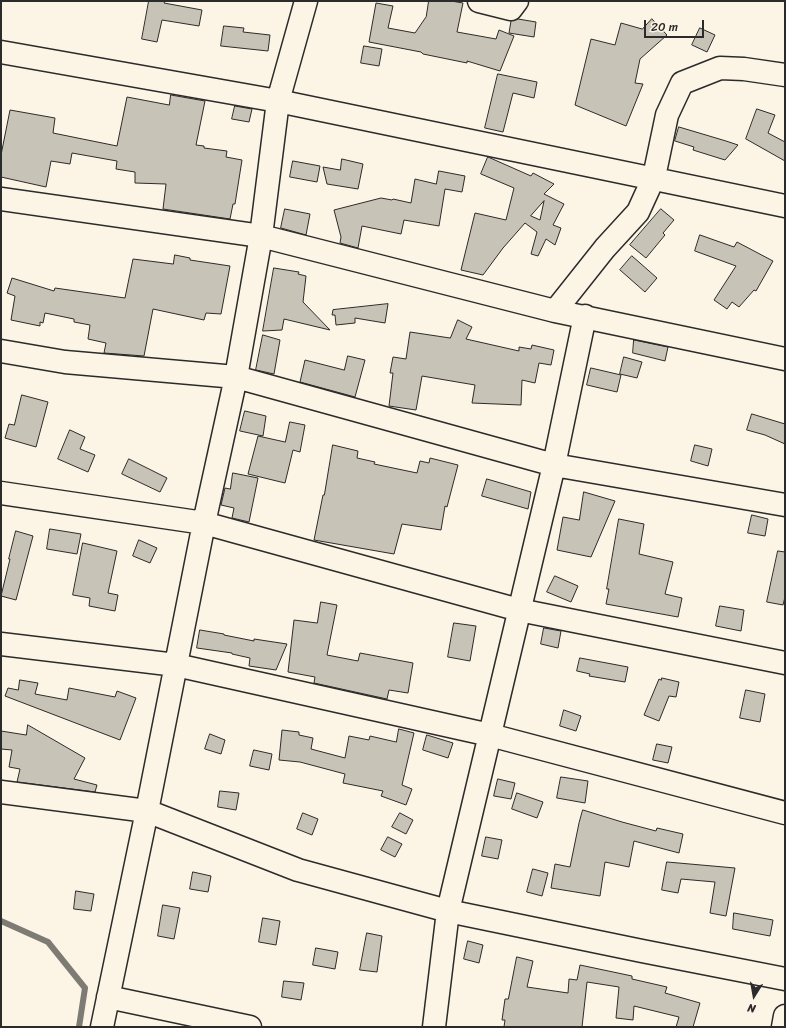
<!DOCTYPE html>
<style>
body{margin:0}
#map{position:relative;width:786px;height:1028px;overflow:hidden;background:#fcf5e5;font-family:Sriracha,sans-serif}
canvas{display:block}
.frame{position:absolute;inset:0;border:2px solid #2b2b2b;pointer-events:none}
.north{position:absolute;left:734px;top:976px;width:40px;height:40px;-webkit-text-stroke:3px #fcf5e5;paint-order:stroke;rotate:191deg;font-size:11px;font-weight:700;line-height:16px;text-align:center;color:#2b2b2b}
.north::after{content:'';display:block;margin:auto;width:14px;height:18px;background:#2b2b2b;clip-path:polygon(50% 0,100% 100%,50% 72%,0 100%)}
.scale{position:absolute;left:644px;top:20px;width:60px;height:18px;box-sizing:border-box;border:2px solid #2b2b2b;border-top:0;padding-left:5px;font-size:12px;line-height:14px;white-space:nowrap;color:#2b2b2b;-webkit-text-stroke:3px #fcf5e5;paint-order:stroke}
</style>
<div id="map">
<canvas width="786" height="1028"></canvas>
<div class="frame"></div>
<div class="north">N</div>
<div class="scale">20 m</div>
</div>
<script>
const ctx = document.querySelector('canvas').getContext('2d');
ctx.lineJoin = 'round';
function stroke(path, color, width, dash) {
  ctx.strokeStyle = color;
  ctx.lineWidth = width;
  ctx.lineCap = dash ? 'butt' : 'round';
  ctx.setLineDash(dash || []);
  ctx.stroke(path);
}
function fill(path, color) {
  ctx.fillStyle = color;
  ctx.fill(path, 'evenodd');
}
const stream = new Path2D(`
 M 1,921 L 48,942 L 85,988 L 79,1027`);
const building = new Path2D(`
 M 149,1 L 165,1 L 164,3 L 202,10 L 199,26 L 162,20 L 157,42 L 142,39 Z
 M 429,1 L 451,1 L 463,3 L 457,32 L 496,39 L 499,30 L 514,36 L 500,71 L 467,61 L 467,63 L 423,54 L 421,52 L 369,42 L 376,3 L 393,6 L 388,28 L 415,33 L 426,17 Z
 M 518,19 L 536,22 L 534,37 L 509,33 L 511,21 Z
 M 652,19 L 667,35 L 640,59 L 635,83 L 643,84 L 626,126 L 575,105 L 591,39 L 615,45 L 621,23 L 642,29 Z
 M 224,26 L 244,28 L 243,32 L 270,35 L 268,51 L 221,46 Z
 M 700,28 L 715,35 L 707,52 L 692,45 Z
 M 364,46 L 382,49 L 379,66 L 361,63 Z
 M 498,74 L 537,82 L 534,98 L 513,93 L 503,132 L 485,128 Z
 M 171,95 L 205,101 L 196,145 L 204,146 L 204,148 L 227,151 L 226,157 L 242,160 L 235,204 L 233,204 L 230,219 L 163,209 L 166,184 L 135,183 L 135,172 L 116,169 L 117,161 L 72,153 L 70,164 L 51,161 L 46,187 L 1,177 L 1,155 L 10,110 L 55,118 L 53,133 L 117,146 L 127,97 L 169,105 Z
 M 235,106 L 252,109 L 249,122 L 232,119 Z
 M 757,109 L 775,115 L 768,133 L 785,142 L 785,161 L 746,139 Z
 M 679,127 L 726,141 L 738,145 L 725,160 L 693,150 L 694,147 L 675,141 Z
 M 488,157 L 531,176 L 533,173 L 554,184 L 544,194 L 564,204 L 553,225 L 561,228 L 555,245 L 546,239 L 538,256 L 531,254 L 537,232 L 525,223 L 503,248 L 483,275 L 461,270 L 475,213 L 506,220 L 514,188 L 481,174 ZM 544,201 L 540,220 L 531,216 Z
 M 342,159 L 363,164 L 358,189 L 327,184 L 323,167 L 340,170 Z
 M 293,161 L 320,166 L 317,182 L 290,177 Z
 M 439,171 L 465,176 L 462,192 L 445,189 L 439,226 L 404,220 L 401,234 L 362,226 L 358,248 L 340,243 L 341,237 L 334,210 L 381,198 L 392,200 L 393,199 L 411,203 L 415,179 L 436,184 Z
 M 285,209 L 310,214 L 306,235 L 281,228 Z
 M 661,209 L 674,220 L 663,233 L 665,235 L 646,258 L 630,245 Z
 M 700,235 L 734,247 L 737,242 L 773,261 L 756,291 L 754,290 L 739,307 L 732,302 L 727,309 L 714,300 L 736,266 L 695,251 Z
 M 175,255 L 190,258 L 190,260 L 230,266 L 221,314 L 206,313 L 204,320 L 153,309 L 144,356 L 104,353 L 106,343 L 88,339 L 90,325 L 74,322 L 74,319 L 45,313 L 43,323 L 40,322 L 40,326 L 11,320 L 15,296 L 7,293 L 12,278 L 54,291 L 55,288 L 125,298 L 133,259 L 173,264 Z
 M 632,256 L 657,278 L 645,292 L 620,270 Z
 M 274,268 L 299,272 L 298,274 L 306,276 L 303,302 L 330,330 L 284,319 L 282,330 L 263,331 Z
 M 388,304 L 385,323 L 355,318 L 355,323 L 336,325 L 335,315 L 332,315 L 333,310 Z
 M 458,320 L 472,327 L 466,339 L 519,351 L 519,347 L 531,349 L 532,345 L 554,350 L 551,365 L 539,363 L 535,383 L 522,380 L 521,405 L 472,403 L 475,385 L 422,376 L 416,410 L 389,406 L 393,373 L 390,373 L 393,357 L 406,359 L 410,332 L 450,338 Z
 M 263,335 L 280,340 L 274,374 L 256,370 Z
 M 634,340 L 668,347 L 665,361 L 633,353 Z
 M 348,356 L 365,360 L 355,397 L 300,382 L 305,360 L 344,370 Z
 M 624,357 L 642,362 L 637,378 L 620,374 Z
 M 591,368 L 621,375 L 617,392 L 587,385 Z
 M 22,395 L 48,402 L 36,447 L 5,438 L 9,424 L 14,425 Z
 M 245,411 L 266,416 L 263,436 L 240,431 Z
 M 752,414 L 785,424 L 785,444 L 765,435 L 747,430 Z
 M 290,422 L 305,425 L 300,452 L 293,450 L 285,483 L 248,474 L 258,436 L 285,442 Z
 M 70,430 L 85,437 L 80,449 L 95,455 L 88,472 L 58,459 Z
 M 333,445 L 358,451 L 357,458 L 375,462 L 374,464 L 417,473 L 420,461 L 429,463 L 430,458 L 458,465 L 447,507 L 445,506 L 441,530 L 402,524 L 394,554 L 314,540 L 323,495 L 324,495 Z
 M 695,445 L 712,449 L 708,466 L 691,461 Z
 M 129,459 L 167,478 L 160,492 L 122,474 Z
 M 233,473 L 258,478 L 249,522 L 232,518 L 234,508 L 221,505 L 225,488 L 230,489 Z
 M 487,479 L 531,492 L 528,509 L 482,496 Z
 M 584,492 L 615,501 L 591,557 L 557,550 L 563,517 L 579,520 Z
 M 752,515 L 768,519 L 765,536 L 748,533 Z
 M 619,519 L 644,524 L 639,554 L 673,562 L 665,594 L 682,598 L 678,617 L 606,604 L 609,589 L 607,589 Z
 M 50,529 L 81,534 L 77,554 L 47,549 Z
 M 16,531 L 33,536 L 16,600 L 1,596 L 10,559 L 9,559 Z
 M 139,540 L 157,548 L 150,563 L 133,556 Z
 M 83,543 L 117,551 L 108,593 L 118,595 L 115,611 L 89,606 L 90,598 L 73,595 Z
 M 778,551 L 785,552 L 785,597 L 783,605 L 767,602 Z
 M 555,576 L 578,586 L 571,602 L 547,592 Z
 M 321,602 L 337,605 L 327,655 L 358,661 L 360,653 L 413,663 L 408,693 L 389,690 L 387,699 L 314,683 L 315,677 L 288,672 L 294,620 L 317,623 Z
 M 720,606 L 744,610 L 741,631 L 716,626 Z
 M 454,623 L 476,626 L 470,661 L 448,657 Z
 M 544,628 L 561,631 L 558,648 L 541,644 Z
 M 200,630 L 224,634 L 224,635 L 254,641 L 254,639 L 287,644 L 276,670 L 249,666 L 250,658 L 232,654 L 232,653 L 197,648 Z
 M 580,658 L 628,667 L 625,682 L 589,676 L 590,674 L 577,671 Z
 M 662,678 L 679,682 L 676,697 L 669,696 L 659,721 L 644,715 L 659,679 L 661,680 Z
 M 20,680 L 38,683 L 35,694 L 67,700 L 69,688 L 115,697 L 117,691 L 136,698 L 120,740 L 5,696 L 8,688 L 18,690 Z
 M 746,690 L 765,694 L 760,722 L 740,718 Z
 M 564,710 L 581,716 L 576,731 L 560,726 Z
 M 28,725 L 85,758 L 74,779 L 97,785 L 95,792 L 17,782 L 20,769 L 9,767 L 12,750 L 1,749 L 1,731 L 26,735 Z
 M 399,729 L 414,733 L 402,785 L 412,789 L 406,805 L 381,796 L 383,791 L 343,783 L 345,774 L 300,762 L 279,760 L 282,730 L 299,732 L 299,735 L 313,738 L 311,749 L 345,758 L 349,736 L 369,740 L 370,736 L 396,742 Z
 M 210,734 L 225,740 L 221,754 L 205,749 Z
 M 427,735 L 453,743 L 448,758 L 423,750 Z
 M 657,744 L 672,747 L 668,763 L 653,760 Z
 M 254,750 L 272,754 L 269,770 L 250,766 Z
 M 561,777 L 588,781 L 585,803 L 557,798 Z
 M 498,779 L 515,783 L 511,799 L 494,796 Z
 M 220,791 L 239,793 L 236,810 L 218,807 Z
 M 517,793 L 543,802 L 537,818 L 512,809 Z
 M 583,810 L 622,822 L 656,831 L 657,828 L 683,834 L 679,853 L 634,841 L 629,867 L 605,862 L 600,896 L 551,888 L 555,864 L 570,867 L 579,823 Z
 M 303,813 L 318,819 L 312,835 L 297,829 Z
 M 400,813 L 413,820 L 406,834 L 392,827 Z
 M 388,837 L 402,844 L 395,857 L 381,850 Z
 M 486,837 L 502,840 L 498,859 L 482,856 Z
 M 667,862 L 735,868 L 726,916 L 710,913 L 715,882 L 681,879 L 678,893 L 662,890 Z
 M 533,869 L 548,873 L 542,896 L 527,892 Z
 M 193,872 L 211,876 L 208,892 L 190,889 Z
 M 76,891 L 94,894 L 91,911 L 74,909 Z
 M 163,905 L 180,908 L 174,939 L 158,936 Z
 M 734,913 L 773,920 L 770,936 L 733,929 Z
 M 263,918 L 280,921 L 276,945 L 259,942 Z
 M 367,933 L 382,936 L 377,972 L 360,970 Z
 M 468,941 L 483,945 L 479,963 L 464,959 Z
 M 316,948 L 338,952 L 335,969 L 313,965 Z
 M 517,957 L 533,961 L 527,987 L 568,993 L 569,979 L 577,980 L 580,965 L 632,976 L 632,979 L 667,987 L 665,993 L 700,1003 L 693,1027 L 676,1027 L 679,1017 L 634,1006 L 633,1020 L 616,1018 L 619,987 L 587,982 L 582,1027 L 504,1027 L 505,1020 L 502,1020 L 505,999 L 508,999 Z
 M 284,981 L 304,983 L 301,1000 L 282,997 Z`);
const minor = new Path2D(`
 M 479,1 L 511,9 L 517,1
 M 1,52 L 278,101 L 785,206
 M 1,199 L 261,236 L 555,311 L 785,359
 M 555,311 L 605,248 L 638,212 L 654,177 L 667,115 L 682,83 L 720,68 L 744,69 L 785,75
 M 1,351 L 65,362 L 236,377 L 554,465 L 785,505
 M 1,493 L 204,523 L 519,610 L 785,663
 M 1,644 L 176,665 L 490,735 L 785,813
 M 1,792 L 147,811 L 298,870 L 448,911 L 642,951 L 785,979
 M 108,997 L 250,1027
 M 102,1027 L 147,811 L 204,523 L 236,377 L 261,236 L 278,101 L 306,1
 M 434,1027 L 448,911 L 554,465 L 585,316
 M 783,1027 L 785,1016`);
stroke(stream, '#7d7b74', 6);
fill(building, '#c8c3b7');
stroke(building, '#2b2b2b', 1);
stroke(minor, '#2b2b2b', 25);
stroke(minor, '#fcf5e5', 22);
</script>
